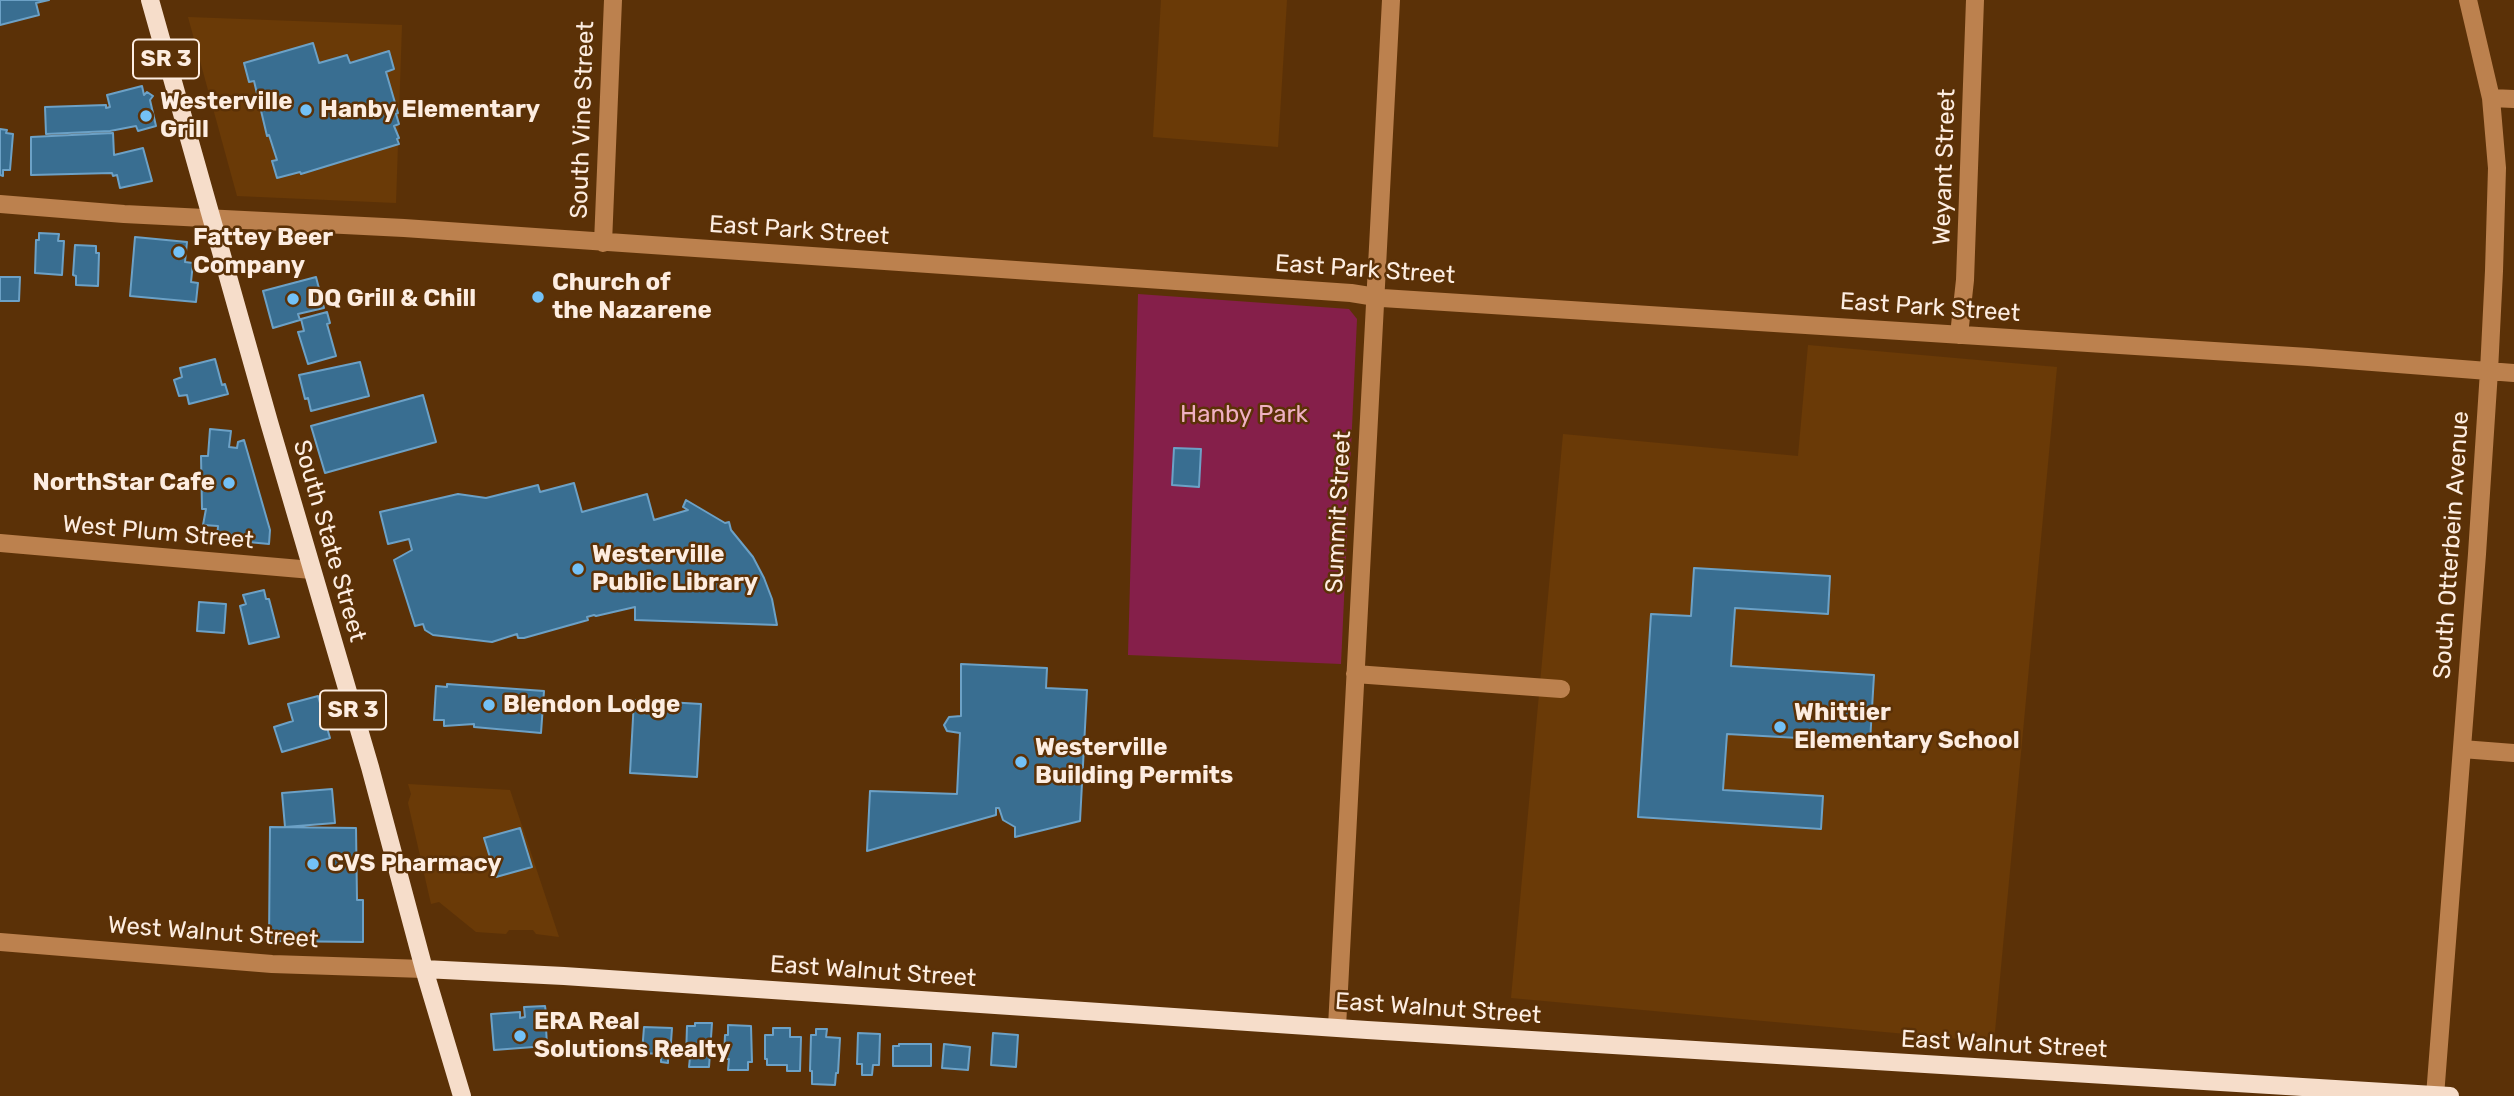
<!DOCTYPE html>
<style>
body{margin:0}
canvas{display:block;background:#5b3107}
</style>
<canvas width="2514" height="1096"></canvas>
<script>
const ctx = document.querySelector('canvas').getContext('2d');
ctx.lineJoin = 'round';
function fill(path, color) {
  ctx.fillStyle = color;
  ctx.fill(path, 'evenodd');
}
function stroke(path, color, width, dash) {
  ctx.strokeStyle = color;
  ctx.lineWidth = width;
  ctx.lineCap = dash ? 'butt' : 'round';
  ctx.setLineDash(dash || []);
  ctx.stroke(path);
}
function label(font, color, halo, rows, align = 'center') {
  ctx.font = font + ' Rubik,sans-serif';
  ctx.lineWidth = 5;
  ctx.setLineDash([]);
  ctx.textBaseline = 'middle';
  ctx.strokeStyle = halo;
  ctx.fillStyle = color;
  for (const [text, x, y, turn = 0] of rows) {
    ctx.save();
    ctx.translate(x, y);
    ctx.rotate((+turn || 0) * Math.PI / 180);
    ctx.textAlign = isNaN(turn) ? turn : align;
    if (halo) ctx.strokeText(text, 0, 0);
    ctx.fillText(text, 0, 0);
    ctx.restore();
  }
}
const built = new Path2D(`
 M 1161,0 L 1287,0 L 1278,147 L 1153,137 Z
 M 188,17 L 402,25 L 396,203 L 237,196 Z
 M 1808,345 L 2057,367 L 1994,1042 L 1511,998 L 1563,434 L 1798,456 Z
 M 408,784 L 510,790 L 559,937 L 536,934 L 533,930 L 509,930 L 506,934 L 476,932 L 439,902 L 431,904 L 408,803 L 411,794 Z`);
const green = new Path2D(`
 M 1138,294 L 1349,309 L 1357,319 L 1341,664 L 1128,655 Z`);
const building = new Path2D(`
 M 0,0 L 49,0 L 36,3 L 39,15 L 0,25 Z
 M 313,43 L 319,63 L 347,55 L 350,63 L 389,51 L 394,69 L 386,72 L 398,113 L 396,114 L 399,124 L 394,126 L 399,138 L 397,139 L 399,144 L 301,174 L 300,172 L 277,178 L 272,161 L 277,160 L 269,135 L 267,136 L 254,81 L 249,82 L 244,63 Z
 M 142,86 L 144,95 L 147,92 L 153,96 L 150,100 L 156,126 L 138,131 L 136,126 L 110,131 L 46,134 L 45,107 L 106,105 L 106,108 L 110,107 L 107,95 Z
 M 0,129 L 7,130 L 6,133 L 13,134 L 10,170 L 3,170 L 3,176 L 0,175 Z
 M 113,133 L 114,155 L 143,148 L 152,181 L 120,188 L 117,175 L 113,176 L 112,173 L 31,175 L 31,137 Z
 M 39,233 L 59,234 L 58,241 L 64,241 L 62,275 L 35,273 L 36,240 L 39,240 Z
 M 135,237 L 187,242 L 185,262 L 193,263 L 191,282 L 198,283 L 196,302 L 130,296 Z
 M 75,245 L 96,246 L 96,253 L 99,253 L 98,286 L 76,285 L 76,276 L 73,275 Z
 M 0,277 L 20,277 L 19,301 L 0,301 Z
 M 316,277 L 324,308 L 298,314 L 300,320 L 273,328 L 263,291 Z
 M 327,312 L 330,323 L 327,324 L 336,356 L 308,364 L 298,332 L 304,331 L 301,319 Z
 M 215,359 L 222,385 L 225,384 L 228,394 L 189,404 L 187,395 L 179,396 L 174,380 L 182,377 L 180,368 Z
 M 360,362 L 369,396 L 311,411 L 308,398 L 305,399 L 299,375 Z
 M 423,395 L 436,442 L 325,473 L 311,426 Z
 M 210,429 L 231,431 L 229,447 L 237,448 L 238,442 L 244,440 L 270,530 L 269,544 L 217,539 L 218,526 L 203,525 L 206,509 L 202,509 L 201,456 L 208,456 Z
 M 1174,448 L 1201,449 L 1199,487 L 1172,485 Z
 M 574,483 L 582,512 L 647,494 L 654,520 L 688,510 L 683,507 L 686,500 L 725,523 L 729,522 L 731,530 L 753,557 L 764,578 L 772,599 L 777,625 L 635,620 L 635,607 L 596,616 L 594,615 L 587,617 L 588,620 L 524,638 L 518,638 L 517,634 L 492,642 L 433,635 L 425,630 L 423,624 L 415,626 L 394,560 L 412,550 L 409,539 L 388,544 L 380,512 L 458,494 L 486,498 L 538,485 L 540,492 Z
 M 1694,568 L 1830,576 L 1828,614 L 1735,608 L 1731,666 L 1874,675 L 1870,742 L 1727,734 L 1723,790 L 1823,796 L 1821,829 L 1638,817 L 1651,614 L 1691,616 Z
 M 264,590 L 266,599 L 269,599 L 279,637 L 249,644 L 240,606 L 246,604 L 243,595 Z
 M 199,602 L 226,604 L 224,633 L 197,631 Z
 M 961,664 L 1047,668 L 1046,688 L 1087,690 L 1080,821 L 1015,837 L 1015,827 L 1003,820 L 999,808 L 996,808 L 996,815 L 867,851 L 870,791 L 957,794 L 960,733 L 947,731 L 944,725 L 949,717 L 961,716 Z
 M 447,684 L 544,691 L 541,733 L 474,727 L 474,724 L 444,726 L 444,720 L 434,720 L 436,686 L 447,687 Z
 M 318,696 L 330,738 L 282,752 L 274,727 L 293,721 L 288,704 Z
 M 634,700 L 701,704 L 697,777 L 630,773 Z
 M 332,789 L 335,823 L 285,827 L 282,793 Z
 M 270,827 L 356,828 L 357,900 L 363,900 L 363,942 L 269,941 Z
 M 520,828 L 532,867 L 496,877 L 484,838 Z
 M 545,1006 L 546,1013 L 549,1013 L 550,1027 L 546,1027 L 547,1046 L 494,1050 L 491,1014 L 520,1012 L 520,1018 L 525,1017 L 524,1007 Z
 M 695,1023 L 712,1023 L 709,1067 L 689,1067 L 690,1057 L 686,1057 L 687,1026 L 695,1026 Z
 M 728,1025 L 751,1026 L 752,1062 L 748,1062 L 748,1070 L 728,1070 L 729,1059 L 724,1059 L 725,1035 L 728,1035 Z
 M 644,1027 L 672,1028 L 670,1056 L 668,1055 L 668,1063 L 661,1062 L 661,1054 L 642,1053 Z
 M 773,1028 L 790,1028 L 790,1037 L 801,1037 L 800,1071 L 787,1071 L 787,1065 L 767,1065 L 767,1059 L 765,1059 L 765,1035 L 773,1035 Z
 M 816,1029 L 827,1029 L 826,1037 L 840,1038 L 838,1073 L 836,1073 L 835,1085 L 812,1084 L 812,1071 L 810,1071 L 811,1035 L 816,1035 Z
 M 858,1033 L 880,1034 L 879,1065 L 873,1065 L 872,1075 L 862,1075 L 862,1064 L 857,1064 Z
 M 993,1033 L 1018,1035 L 1016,1067 L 991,1065 Z
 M 899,1044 L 931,1044 L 931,1066 L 893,1066 L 893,1046 L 899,1046 Z
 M 944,1044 L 970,1047 L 968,1070 L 942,1068 Z`);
const minor = new Path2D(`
 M 2491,98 L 2514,99
 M 0,204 L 124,214 L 404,228 L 1351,293 L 1382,298 L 2308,357 L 2514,373
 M 603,243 L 613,0
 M 1959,335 L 1965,280 L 1975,0
 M 0,543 L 312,570
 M 1355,674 L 1561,689
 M 2462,749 L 2514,753
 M 0,942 L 272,964 L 424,969
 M 1337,1027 L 1391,0
 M 2435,1096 L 2477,554 L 2489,371 L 2494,271 L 2497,168 L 2491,98 L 2468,0`);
const major = new Path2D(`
 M 150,0 L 269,422 L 370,767 L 424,969 L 462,1096
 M 424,969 L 564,976 L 1367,1030 L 2450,1096`);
const markers = [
 [306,110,7,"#73c1f6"],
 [146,116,7,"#73c1f6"],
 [179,252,7,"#73c1f6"],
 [538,297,7,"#73c1f6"],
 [293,299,7,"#73c1f6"],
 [229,483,7,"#73c1f6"],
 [578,569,7,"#73c1f6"],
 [489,705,7,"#73c1f6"],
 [1780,727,7,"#73c1f6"],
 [1021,762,7,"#73c1f6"],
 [313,864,7,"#73c1f6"],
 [520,1036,7,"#73c1f6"]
];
const shields = [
 [166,59,66],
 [353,710,66]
];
const shieldNames = [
 ["SR 3",166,59],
 ["SR 3",353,710]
];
const poiNames = [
 ["Westerville",160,102],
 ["Grill",160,130],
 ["Hanby Elementary",320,110],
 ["Fattey Beer",193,238],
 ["Company",193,266],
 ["Church of",552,283],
 ["the Nazarene",552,311],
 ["DQ Grill & Chill",307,299],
 ["NorthStar Cafe",215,483,"right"],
 ["Westerville",592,555],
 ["Public Library",592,583],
 ["Blendon Lodge",503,705],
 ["Whittier",1794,713],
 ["Elementary School",1794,741],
 ["Westerville",1035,748],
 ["Building Permits",1035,776],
 ["CVS Pharmacy",327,864],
 ["ERA Real",534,1022],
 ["Solutions Realty",534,1050]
];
const streetNames = [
 ["South Vine Street",583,120,-88],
 ["Weyant Street",1945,167,-88],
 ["East Park Street",799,231,4],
 ["East Park Street",1365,270,4],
 ["East Park Street",1930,308,4],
 ["Summit Street",1339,512,-87],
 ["West Plum Street",158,533,5],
 ["South State Street",329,541,74],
 ["South Otterbein Avenue",2452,545,-86],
 ["West Walnut Street",213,933,4],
 ["East Walnut Street",873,972,4],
 ["East Walnut Street",1438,1009,4],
 ["East Walnut Street",2004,1045,3]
];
const parkNames = [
 ["Hanby Park",1244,415]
];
fill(built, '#6a3a07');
fill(green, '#851f4a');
fill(building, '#396e91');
stroke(building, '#6ca1c6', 2);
stroke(minor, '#bc814e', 18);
stroke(major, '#f6ddca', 18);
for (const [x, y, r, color] of markers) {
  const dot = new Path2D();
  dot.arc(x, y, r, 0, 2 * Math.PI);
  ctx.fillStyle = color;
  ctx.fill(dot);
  stroke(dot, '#5b3107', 2.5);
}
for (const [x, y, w] of shields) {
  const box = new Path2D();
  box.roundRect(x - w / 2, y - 19.5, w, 39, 5);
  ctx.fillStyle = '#5b3107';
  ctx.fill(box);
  stroke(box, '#fdede1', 2);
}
label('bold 23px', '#fdede1', null, shieldNames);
label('bold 24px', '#fdede1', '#5b3107', poiNames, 'left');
label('24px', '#fdede1', '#5b3107', streetNames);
label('24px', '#efb0c2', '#5b3107', parkNames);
</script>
